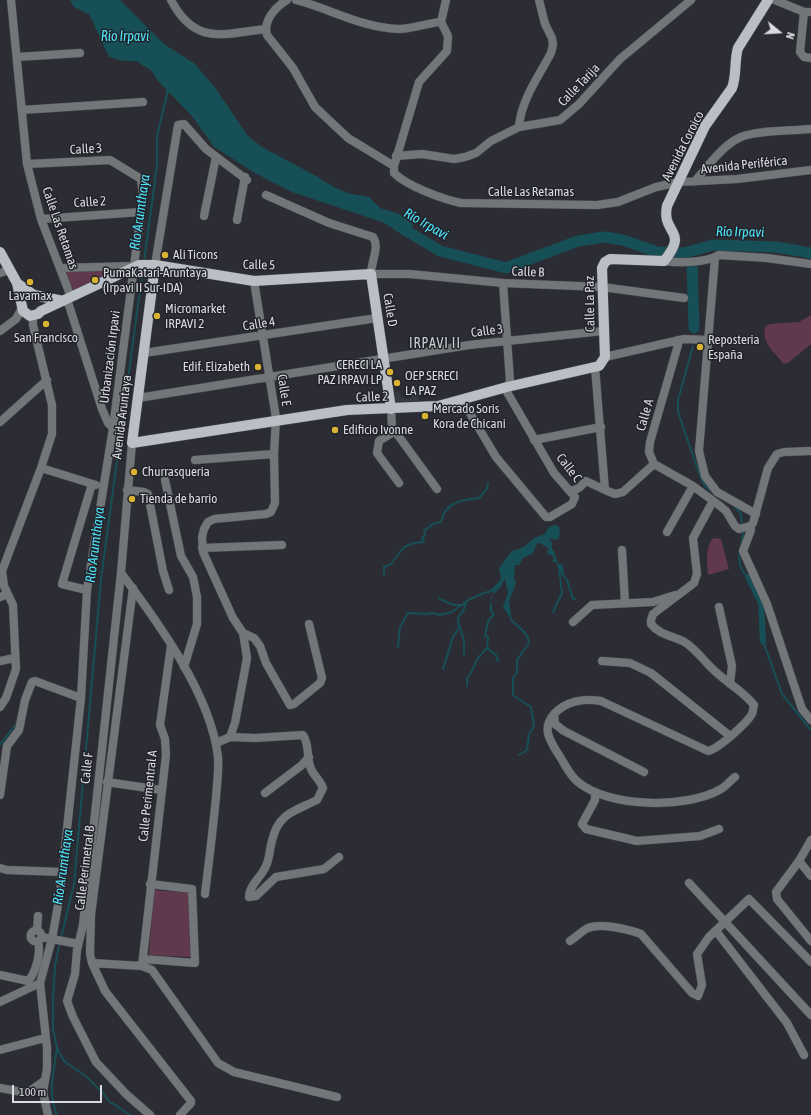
<!DOCTYPE html>
<meta charset="utf-8">
<style>
body{margin:0}
#map{position:relative;width:811px;height:1115px;overflow:hidden;background:#2c2d34;font-family:"Asap Condensed",sans-serif}
canvas{display:block}
.north{position:absolute;left:759px;top:12px;width:40px;height:40px;-webkit-text-stroke:3px #22232a;paint-order:stroke;rotate:108deg;font-size:11px;font-weight:700;line-height:16px;text-align:center;color:#dadbe0}
.north::after{content:'';display:block;margin:auto;width:14px;height:18px;background:#dadbe0;clip-path:polygon(50% 0,100% 100%,50% 72%,0 100%)}
.scale{position:absolute;left:12px;top:1085px;width:90px;height:18px;box-sizing:border-box;border:2px solid #dadbe0;border-top:0;padding-left:5px;font-size:12px;line-height:14px;white-space:nowrap;color:#dadbe0;-webkit-text-stroke:3px #22232a;paint-order:stroke}
</style>
<div id="map">
<canvas width="811" height="1115"></canvas>
<div class="north">N</div>
<div class="scale">100 m</div>
</div>
<script>
const ctx = document.querySelector('canvas').getContext('2d');
ctx.lineJoin = 'round';
function fill(path, color) {
  ctx.fillStyle = color;
  ctx.fill(path, 'evenodd');
}
function stroke(path, color, width, dash) {
  ctx.strokeStyle = color;
  ctx.lineWidth = width;
  ctx.lineCap = dash ? 'butt' : 'round';
  ctx.setLineDash(dash || []);
  ctx.stroke(path);
}
function label(font, color, halo, rows, align = 'center') {
  ctx.font = font + ' "Asap Condensed",sans-serif';
  ctx.lineWidth = 3;
  ctx.setLineDash([]);
  ctx.textBaseline = 'middle';
  ctx.strokeStyle = halo;
  ctx.fillStyle = color;
  for (const [text, x, y, turn = 0] of rows) {
    ctx.save();
    ctx.translate(x, y);
    ctx.rotate((+turn || 0) * Math.PI / 180);
    ctx.textAlign = isNaN(turn) ? turn : align;
    if (halo) ctx.strokeText(text, 0, 0);
    ctx.fillText(text, 0, 0);
    ctx.restore();
  }
}
const built = new Path2D(`
 M 417,385 L 419,404 L 396,404 L 394,392 L 400,392 L 401,397 L 405,399 L 412,398 L 412,386 Z`);
const green = new Path2D(`
 M 117,270 L 74,291 L 66,275 L 67,271 Z
 M 811,315 L 811,344 L 788,363 L 784,364 C 775,353 761,342 765,327 L 769,324 L 799,322 Z
 M 716,538 L 721,539 L 729,569 L 708,575 C 707,564 705,550 712,539 Z
 M 154,890 L 190,893 L 191,957 L 149,955 Z`);
const water = new Path2D(`
 M 70,0 L 120,0 L 164,44 L 195,64 L 216,89 L 248,136 L 262,147 L 316,176 L 332,186 L 347,193 L 369,197 L 380,208 L 399,214 L 413,224 L 407,236 L 382,222 L 292,192 L 255,173 L 214,147 L 192,116 L 158,81 L 152,71 L 136,61 L 123,61 L 109,57 L 89,14 L 74,7 Z
 M 553,525 L 557,525 L 560,528 L 559,538 L 555,540 L 549,538 L 552,543 L 552,549 L 554,551 L 558,564 L 559,565 L 560,563 L 563,566 L 564,576 L 559,571 L 556,562 L 552,562 L 554,558 L 552,555 L 549,555 L 547,552 L 549,549 L 540,543 L 537,543 L 533,553 L 523,558 L 519,565 L 515,565 L 514,579 L 516,583 L 509,601 L 512,621 L 503,607 L 508,593 L 505,579 L 500,588 L 492,596 L 490,605 L 491,597 L 494,592 L 490,591 L 501,579 L 499,568 L 512,551 L 524,547 L 534,538 L 545,534 L 548,528 Z`);
const stream = new Path2D(`
 M 144,261 L 157,166 L 157,136 L 168,90
 M 693,346 L 678,400 L 678,412 L 700,476 L 705,486 L 716,495
 M 733,505 L 741,514 L 742,526
 M 743,530 C 743,548 732,563 748,577
 M 384,575 L 384,567 L 391,564 L 404,547 L 414,543 L 424,542 L 422,538 L 425,535 L 424,531 L 433,524 L 441,522 C 445,502 461,500 479,498 L 487,489 L 488,483
 M 563,575 L 567,580 L 573,599 L 575,599
 M 438,598 L 453,605 L 461,605
 M 553,612 L 562,593 L 559,569
 M 511,620 L 523,631 L 528,637 L 529,643 L 517,660 L 517,672 L 513,678 L 513,695 L 531,707 L 534,726 L 529,734 L 527,750 L 519,755
 M 460,626 L 464,642 L 464,654
 M 763,641 L 782,694 L 811,730
 M 398,647 L 400,627 L 408,613 L 427,614 L 433,613 L 440,615 L 452,612 L 470,599 L 484,593 L 492,591
 M 487,648 L 496,655 L 498,661
 M 443,669 L 453,637 L 459,628 L 458,617 L 462,613 L 466,604
 M 467,686 L 467,679 L 474,667 L 477,659 L 487,648 L 488,637 L 485,636 L 488,621 L 494,614 L 491,611 L 491,604
 M 0,745 L 16,724
 M 61,938 L 74,884 L 101,579 L 143,268
 M 60,942 L 55,965 L 53,1000 L 53,1029 L 57,1048 L 64,1061 L 87,1077 L 103,1093 L 109,1101 L 130,1115
 M 57,1048 C 54,1072 47,1092 57,1115`);
const canal = new Path2D(`
 M 748,577 L 761,603 L 763,641`);
const river = new Path2D(`
 M 397,225 L 440,251 L 506,268 L 578,241 L 604,237 L 623,240 L 657,252 L 684,253 L 713,245 L 776,247 L 811,253
 M 692,265 L 694,328`);
const minor = new Path2D(`
 M 11,0 L 27,164 L 41,219 L 71,297
 M 171,0 C 195,46 223,34 265,29
 M 287,0 C 275,7 263,21 267,35 L 293,68 L 315,107 L 348,138 L 394,166
 M 296,0 C 331,9 362,28 399,29 C 413,29 427,23 441,22
 M 446,0 L 441,22 L 448,36 L 447,51 L 419,82 L 394,166 L 394,173 C 407,186 442,199 461,203 L 597,205 L 618,202 L 656,187 L 679,182 L 737,179 L 811,170
 M 775,0 L 804,12 L 811,12
 M 804,12 L 800,52 L 804,57 L 811,58
 M 17,57 L 80,53
 M 22,110 L 143,102
 M 519,127 C 521,100 539,76 551,53 L 553,45 L 552,38 L 545,24 L 539,0
 M 396,156 L 422,154 L 454,159 L 465,157 L 476,153 L 491,141 L 519,127 L 560,120 L 579,104 L 620,59 L 691,0
 M 27,164 L 110,160 L 141,179 L 143,195 L 141,212 L 113,428
 M 694,182 C 708,167 722,145 741,137 C 757,130 792,131 811,129
 M 266,195 L 329,223 L 373,237 C 380,247 371,262 371,274 L 410,274 L 503,283 L 602,287 L 684,298
 M 204,216 L 216,157
 M 41,219 L 141,212
 M 237,220 L 245,177
 M 715,257 L 699,451 L 705,476 L 717,492 L 756,514
 M 664,261 C 679,263 706,263 719,255 L 767,258 L 811,264
 M 155,265 L 178,125 L 184,124 L 206,149 L 247,180
 M 61,268 L 134,266
 M 0,273 L 9,270
 M 0,331 L 16,319 L 22,308
 M 678,340 L 678,345 L 650,442 L 649,452 L 654,464 L 693,486 L 720,506 L 726,511 L 735,526 L 739,529 L 750,526 L 753,523 L 768,468 L 777,454 L 784,452 L 811,451
 M 144,353 L 377,318
 M 605,357 L 684,339 L 708,340
 M 595,367 L 605,490 L 615,494 L 623,492 L 654,464
 M 138,398 L 469,345 L 603,331
 M 462,400 L 496,457 L 546,517 L 550,517 L 572,504 L 575,497 L 554,473 L 507,392 L 507,387 L 510,381 L 503,283
 M 391,409 L 392,427 L 437,489
 M 0,422 L 47,380
 M 395,431 L 379,441 L 377,453 L 399,483
 M 534,440 L 601,427
 M 132,443 L 121,573 L 83,925 L 77,950 L 75,974 L 67,1001 L 73,1017 L 96,1062 L 126,1094 L 150,1115
 M 195,460 L 274,454
 M 41,468 L 96,485
 M 165,480 L 181,556 L 193,577 L 197,597 L 197,624 L 184,667
 M 127,490 L 144,492 L 148,494 L 163,571 L 169,590
 M 571,491 L 579,488 L 586,481 L 605,490
 M 750,526 L 751,530 L 743,551 L 767,604 L 802,709 L 811,720
 M 667,532 L 693,486
 M 202,548 L 282,545
 M 622,550 L 625,603
 M 121,573 C 158,622 211,695 218,757 C 219,770 217,784 216,797 C 213,829 209,861 205,894
 M 133,588 L 91,915 L 90,954 L 92,963 L 105,991 L 191,1101 L 191,1103 L 180,1115
 M 87,590 L 62,584 L 92,484
 M 0,597 L 7,594
 M 719,607 L 732,666 L 730,684
 M 573,622 L 592,605 L 653,602 L 675,595
 M 243,633 L 254,638 L 260,646 L 266,663 L 290,705 L 294,704 L 320,683 L 322,678 L 309,624
 M 0,661 L 14,658
 M 602,661 L 630,663 L 651,673 L 730,736
 M 0,707 L 6,698 L 16,669 L 13,605 L 4,586 L 2,571 L 41,468 L 52,434 L 52,405 L 33,325 L 33,316
 M 554,714 C 542,728 549,739 557,752 C 564,762 569,775 578,782 C 609,808 687,809 721,789 C 726,786 730,781 735,777
 M 230,737 L 255,738 L 303,735 C 310,745 306,757 311,769 C 314,776 320,780 323,788 L 317,800 C 295,811 278,813 272,841 C 269,851 270,859 265,868 C 260,878 249,886 249,897 L 256,896 L 276,877 L 324,869 L 339,857
 M 216,743 L 230,737 L 235,723 L 247,658 L 243,633 L 233,618 L 203,552 L 202,537 L 204,529 L 208,522 L 214,519 L 266,514 L 271,512 L 275,503 L 274,454 L 276,418 L 254,281
 M 644,772 L 564,731 L 555,724 L 554,714 C 566,701 584,698 601,701 L 708,751 C 718,749 746,724 752,714 C 753,712 753,708 754,705 C 744,692 729,684 717,673 C 706,664 698,651 686,643 C 675,636 660,636 651,624 L 651,620 L 653,614 L 694,583 L 697,574 L 693,538 L 713,501
 M 107,782 L 161,790
 M 265,793 L 302,765 L 309,757
 M 595,793 L 595,800 L 582,824 L 586,829 L 637,841 L 700,836 L 719,829
 M 0,795 L 7,746 L 19,730 L 25,700 L 32,682 L 35,681 L 81,698
 M 811,840 L 799,861 L 776,892 L 777,899 L 811,941
 M 799,861 L 811,876
 M 0,868 L 7,870 L 62,872
 M 689,883 L 811,1015
 M 37,930 L 38,916
 M30.5 936a5.5 5.5 0 1 1 11 0a5.5 5.5 0 1 1-11 0Z
 M 716,931 L 787,1023 L 804,1055
 M 42,937 L 78,944
 M 570,941 C 576,937 582,931 588,928 C 601,923 628,929 641,934 L 692,993 L 698,996 L 702,985 L 697,954 L 709,937 L 749,899 L 811,962
 M 143,959 L 195,963 L 192,889 L 150,884
 M 92,963 L 142,966 L 152,970 L 218,1063 L 234,1072 L 337,1097
 M 142,966 L 166,755 L 165,739 L 160,725 L 171,646
 M 0,975 L 28,981 C 36,973 41,952 38,942
 M 0,1002 L 40,983
 M 0,1050 L 45,1038
 M 0,1088 L 27,1093 L 44,1081
 M 48,1115 L 43,1092 L 47,1069 L 47,1048 L 40,983 L 52,939 L 60,894 L 81,698 L 87,590 L 113,428 L 108,423 L 102,409 L 67,299`);
const major = new Path2D(`
 M 0,252 L 17,283 L 23,311 L 30,316 L 38,314 L 41,311 L 139,265 L 155,265 L 254,281 L 371,274 L 391,409
 M 155,265 L 132,443 L 347,410 L 438,406 L 507,387 L 599,366 L 605,357 L 602,268 L 605,262 L 610,259 L 664,261 C 690,229 661,235 667,206 L 705,126 L 732,88 C 737,75 734,61 738,48 L 768,0
 M 17,283 L 34,295 L 63,301`);
const markers = [
 [165,255,4,"#d9b434"],
 [95,280,4,"#d9b434"],
 [30,282,4,"#d9b434"],
 [157,316,4,"#d9b434"],
 [46,324,4,"#d9b434"],
 [700,347,4,"#d9b434"],
 [258,367,4,"#d9b434"],
 [390,372,4,"#d9b434"],
 [397,383,4,"#d9b434"],
 [425,416,4,"#d9b434"],
 [335,430,4,"#d9b434"],
 [134,472,4,"#d9b434"],
 [132,499,4,"#d9b434"]
];
const streetNames = [
 ["Calle Tarija",579,85,-46],
 ["Avenida Coroico",683,146,-63],
 ["Calle 3",86,149,-3],
 ["Avenida Periférica",744,165,-6],
 ["Calle Las Retamas",531,192],
 ["Calle 2",90,202,-4],
 ["Calle Las Retamas",60,228,71],
 ["Calle 5",259,265,1],
 ["Calle B",528,272,2],
 ["Calle La Paz",590,304,-91],
 ["Calle D",390,310,81],
 ["Calle 4",259,324,-9],
 ["Calle 3",487,331,-7],
 ["Urbanización Irpavi",110,357,-83],
 ["Calle E",284,390,81],
 ["Calle 2",372,397,-2],
 ["Calle A",645,415,-74],
 ["Avenida Aruntaya",122,417,-83],
 ["Calle C",569,468,52],
 ["Calle F",87,768,-84],
 ["Calle Perimentral A",148,796,-84],
 ["Calle Perimetral B",85,868,-83]
];
const poiNames = [
 ["Ali Ticons",173,255],
 ["PumaKatari-Aruntaya",103,273],
 ["(Irpavi II Sur-IDA)",103,288],
 ["Lavamax",30,296,"center"],
 ["Micromarket",165,309],
 ["IRPAVI 2",165,324],
 ["San Francisco",46,338,"center"],
 ["Reposteria",708,340],
 ["España",708,355],
 ["CERECI LA",382,365,"right"],
 ["PAZ IRPAVI LP",382,380,"right"],
 ["Edif. Elizabeth",250,367,"right"],
 ["OEP SERECI",405,376],
 ["LA PAZ",405,391],
 ["Mercado Soris",433,409],
 ["Kora de Chicani",433,424],
 ["Edificio Ivonne",343,430],
 ["Churrasqueria",142,472],
 ["Tienda de barrio",140,499]
];
const waterNames = [
 ["Río Irpavi",125,37],
 ["Río Arumthaya",140,212,-82],
 ["Río Irpavi",426,224,30],
 ["Río Irpavi",740,232,1],
 ["Río Arumthaya",95,545,-83],
 ["Río Arumthaya",63,867,-82]
];
const neighbourhoodNames = [
 ["IRPAVI II",435,344]
];
fill(built, '#363844');
fill(green, '#61394e');
fill(water, '#174f57');
stroke(stream, '#174f57', 2);
stroke(canal, '#174f57', 6);
stroke(river, '#174f57', 11);
stroke(minor, '#484950', 9);
stroke(major, '#484950', 11);
stroke(minor, '#737679', 8);
stroke(major, '#b9bfc4', 10);
for (const [x, y, r, color] of markers) {
  const dot = new Path2D();
  dot.arc(x, y, r, 0, 2 * Math.PI);
  ctx.fillStyle = color;
  ctx.fill(dot);
  stroke(dot, '#22232a', 1.5);
}
label('13px', '#dadbe0', '#22232a', streetNames);
label('13px', '#dadbe0', '#22232a', poiNames, 'left');
label('italic 14px', '#4fe4f9', '#22232a', waterNames);
ctx.letterSpacing = '1px';
label('14px', '#cdcfd7', '#22232a', neighbourhoodNames);
ctx.letterSpacing = '0px';
</script>
